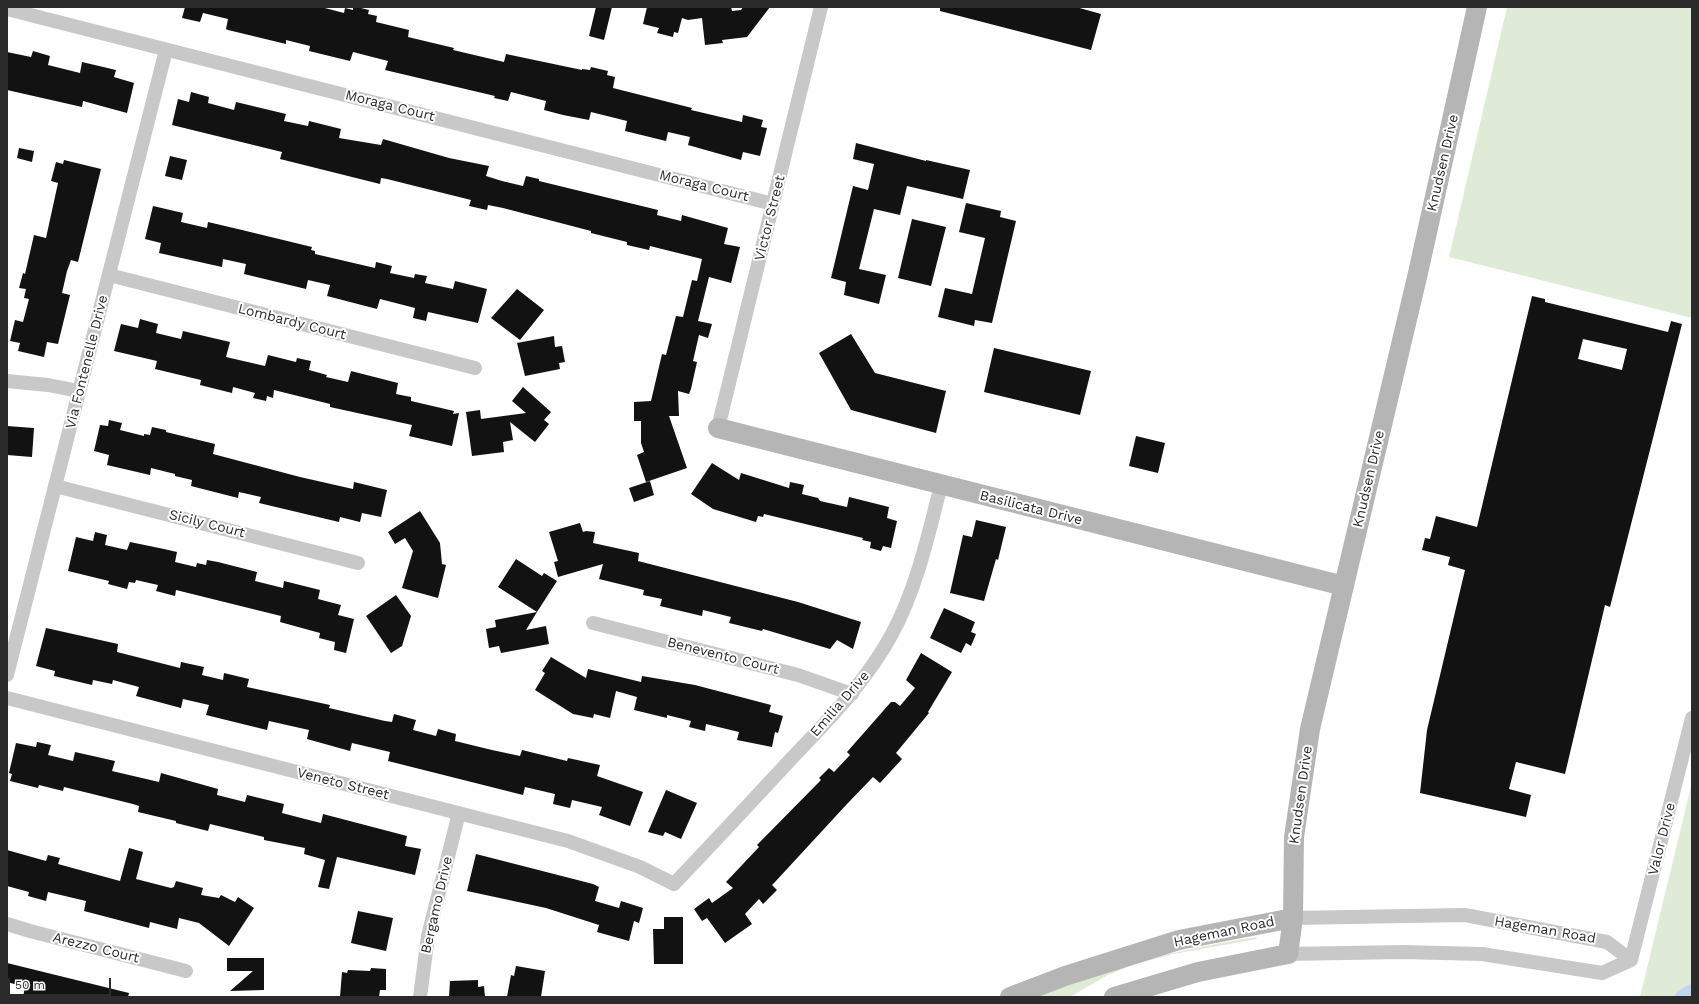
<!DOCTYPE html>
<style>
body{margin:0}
#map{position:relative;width:1699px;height:1004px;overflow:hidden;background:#fff;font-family:"Work Sans",sans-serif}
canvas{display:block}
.frame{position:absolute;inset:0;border:8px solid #2b2b2b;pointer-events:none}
.scale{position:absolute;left:8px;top:978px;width:103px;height:18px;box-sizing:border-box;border:2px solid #2b2b2b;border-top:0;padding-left:5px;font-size:12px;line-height:14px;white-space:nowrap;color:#2b2b2b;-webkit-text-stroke:3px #fff;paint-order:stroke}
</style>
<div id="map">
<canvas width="1699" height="1004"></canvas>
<div class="frame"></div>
<div class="scale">50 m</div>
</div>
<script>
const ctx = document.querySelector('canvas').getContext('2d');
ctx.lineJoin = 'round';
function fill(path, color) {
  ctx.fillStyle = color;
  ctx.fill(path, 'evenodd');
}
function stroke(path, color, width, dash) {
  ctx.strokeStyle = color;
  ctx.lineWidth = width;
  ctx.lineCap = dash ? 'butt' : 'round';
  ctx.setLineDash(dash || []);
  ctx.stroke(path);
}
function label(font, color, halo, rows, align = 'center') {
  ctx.font = font + ' "Work Sans",sans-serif';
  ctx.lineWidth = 4;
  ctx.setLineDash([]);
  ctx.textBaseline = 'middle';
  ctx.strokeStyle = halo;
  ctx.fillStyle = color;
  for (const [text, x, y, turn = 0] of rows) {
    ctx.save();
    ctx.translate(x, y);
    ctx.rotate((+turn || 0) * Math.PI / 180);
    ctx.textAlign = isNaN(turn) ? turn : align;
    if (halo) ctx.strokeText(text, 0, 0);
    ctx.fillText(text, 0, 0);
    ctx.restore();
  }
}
const green = new Path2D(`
 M 1507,7 L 1692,7 L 1692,318 L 1449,257 Z
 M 1692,782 L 1692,997 L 1640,997 Z
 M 1256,937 L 1257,939 L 1174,954 L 1135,964 L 1108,975 L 1070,997 L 1034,997 C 1106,968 1180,949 1256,937 Z`);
const canal = new Path2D(`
 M 1682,997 L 1692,991`);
const building = new Path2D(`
 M 185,7 L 321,7 L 344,13 L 345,8 L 353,10 L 353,7 L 357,7 L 369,10 L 368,14 L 377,16 L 376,22 L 409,30 L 408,37 L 454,48 L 453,50 L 504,62 L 506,54 L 582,70 L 582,69 L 590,70 L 591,67 L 608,71 L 607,75 L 615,77 L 613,88 L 692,108 L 691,110 L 742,122 L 743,115 L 763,120 L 761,127 L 767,128 L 760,156 L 743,152 L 741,160 L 688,145 L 690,137 L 668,132 L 666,141 L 625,131 L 627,121 L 591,112 L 589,120 L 563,115 L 544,110 L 546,101 L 511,92 L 508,101 L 494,98 L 495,96 L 385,70 L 388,61 L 353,52 L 350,61 L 309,51 L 310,46 L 286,40 L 286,44 L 228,30 L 226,29 L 228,19 L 203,13 L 200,22 L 182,18 Z
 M 596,7 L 612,7 L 604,40 L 589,36 Z
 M 647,7 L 731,7 L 732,11 L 741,10 L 743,7 L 770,7 L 747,37 L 722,40 L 723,43 L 705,45 L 702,18 L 688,20 L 682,18 L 678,33 L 674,32 L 673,37 L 657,33 L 659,28 L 643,24 Z
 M 940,7 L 1076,7 L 1101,14 L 1091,50 L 940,11 Z
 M 33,51 L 50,56 L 48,65 L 80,73 L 82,62 L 116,70 L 114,77 L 134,83 L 127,113 L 83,101 L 82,107 L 7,90 L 7,52 L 31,57 Z
 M 191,92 L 209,97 L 208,103 L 234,110 L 236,102 L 286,114 L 284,121 L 308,126 L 309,121 L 341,129 L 339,138 L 381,145 L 383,139 L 449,158 L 489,166 L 486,176 L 502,181 L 523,186 L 526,176 L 539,179 L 539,181 L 654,209 L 658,210 L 657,215 L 681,221 L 682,215 L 728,228 L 724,244 L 740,247 L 731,283 L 709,277 L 698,321 L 712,324 L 708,338 L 699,335 L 693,361 L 697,362 L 691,389 L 689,394 L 678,391 L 679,416 L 669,416 L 687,468 L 646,482 L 637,455 L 644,452 L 641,443 L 641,421 L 634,421 L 634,402 L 651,401 L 662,354 L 666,355 L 676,316 L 683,317 L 692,280 L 697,281 L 702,259 L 650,246 L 649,250 L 627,245 L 627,242 L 591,233 L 591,231 L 503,208 L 488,205 L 487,210 L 469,206 L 471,200 L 387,179 L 381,178 L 380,184 L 280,159 L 282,152 L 172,125 L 178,99 L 189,102 Z
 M 856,143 L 926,161 L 926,160 L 970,170 L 963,199 L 907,186 L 900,215 L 874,209 L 859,269 L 886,275 L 879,304 L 844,295 L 846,282 L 831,278 L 853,186 L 868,190 L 874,164 L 853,159 Z
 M 19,148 L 34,151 L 32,162 L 17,158 Z
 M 170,156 L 187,160 L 182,180 L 165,176 Z
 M 64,160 L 101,169 L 78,262 L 71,260 L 67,271 L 62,293 L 70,295 L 58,344 L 47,342 L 44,357 L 18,351 L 20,343 L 10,341 L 15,320 L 23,322 L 29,299 L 24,298 L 26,289 L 19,288 L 23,273 L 25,274 L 34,235 L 46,238 L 58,183 L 51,181 L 56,162 L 63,164 Z
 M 966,203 L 1001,211 L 1000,217 L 1016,221 L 992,323 L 975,320 L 974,326 L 938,317 L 945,288 L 972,294 L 985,238 L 959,232 Z
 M 153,206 L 183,213 L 181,222 L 207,228 L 208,222 L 242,230 L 312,247 L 311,250 L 315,251 L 315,254 L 375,268 L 376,262 L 392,266 L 390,273 L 414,278 L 415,274 L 427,276 L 425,283 L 453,289 L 455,281 L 487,289 L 478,323 L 428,312 L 426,321 L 413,318 L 415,308 L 380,299 L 377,309 L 327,296 L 330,285 L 308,280 L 306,289 L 244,274 L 246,264 L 223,259 L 222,267 L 159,253 L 161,243 L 145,239 Z
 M 912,219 L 946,227 L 931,286 L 898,278 Z
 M 517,289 L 544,310 L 520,340 L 491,318 Z
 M 1532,296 L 1545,299 L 1545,302 L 1668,332 L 1671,321 L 1682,324 L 1610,607 L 1605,605 L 1565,774 L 1516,762 L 1509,789 L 1531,795 L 1526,817 L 1420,793 L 1427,730 L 1465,570 L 1448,565 L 1450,557 L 1422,550 L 1425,538 L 1430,539 L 1436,516 L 1477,527 ZM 1583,339 L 1627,349 L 1622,370 L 1578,359 Z
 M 140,319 L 158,324 L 156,333 L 181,339 L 183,331 L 230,342 L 226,357 L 265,366 L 268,355 L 296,362 L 297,358 L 311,361 L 309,370 L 327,375 L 326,377 L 348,382 L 351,371 L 398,383 L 396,394 L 411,397 L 411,401 L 454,411 L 453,414 L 459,413 L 452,446 L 409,436 L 412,425 L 330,407 L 330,404 L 274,390 L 273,398 L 267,396 L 266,401 L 253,398 L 255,393 L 233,387 L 232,393 L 200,385 L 201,380 L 155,369 L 157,361 L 114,351 L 121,324 L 138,328 Z
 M 851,334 L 875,373 L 946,391 L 936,433 L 851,410 L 819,353 Z
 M 554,336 L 555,347 L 562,346 L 565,362 L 559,363 L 560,369 L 525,376 L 517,343 Z
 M 994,348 L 1091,371 L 1080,415 L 984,392 Z
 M 523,387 L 551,412 L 544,420 L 549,424 L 535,442 L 510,422 L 513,440 L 503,442 L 504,452 L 472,456 L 466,412 L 480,410 L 481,419 L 526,413 L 512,401 Z
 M 109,420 L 122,423 L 120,430 L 144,436 L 144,434 L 150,435 L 152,427 L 166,430 L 166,432 L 215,444 L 213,454 L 300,477 L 353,489 L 354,482 L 387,490 L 381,517 L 362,513 L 360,522 L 340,517 L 339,522 L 259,503 L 261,497 L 239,492 L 238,498 L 191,486 L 192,480 L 175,476 L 175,474 L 151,468 L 150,475 L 107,465 L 109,455 L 94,451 L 100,425 L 108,426 Z
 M 7,426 L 34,428 L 32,457 L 7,455 Z
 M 1136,436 L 1165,443 L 1158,473 L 1129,466 Z
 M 712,463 L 739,480 L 741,473 L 789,488 L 790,482 L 804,485 L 802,494 L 818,498 L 820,501 L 847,507 L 849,497 L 889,507 L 887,518 L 897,521 L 891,548 L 883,546 L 881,551 L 870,548 L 871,542 L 862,540 L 863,538 L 764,514 L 763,517 L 758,516 L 756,522 L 713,509 L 691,494 Z
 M 650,481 L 654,495 L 634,502 L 629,488 Z
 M 420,511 L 440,543 L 442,564 L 446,565 L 438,598 L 402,588 L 413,551 L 405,538 L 395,544 L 388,532 Z
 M 976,520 L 1006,527 L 998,560 L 996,559 L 984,601 L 950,593 L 963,535 L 972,537 Z
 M 580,523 L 583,532 L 586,531 L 595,532 L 593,543 L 639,553 L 638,561 L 798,602 L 861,622 L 853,649 L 837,640 L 830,649 L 763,629 L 762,631 L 729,623 L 731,617 L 703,610 L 702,616 L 660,606 L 662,599 L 643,595 L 644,590 L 599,579 L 603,564 L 558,577 L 554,562 L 558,561 L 549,532 Z
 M 95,532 L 107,535 L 105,545 L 127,550 L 130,542 L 164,549 L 177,552 L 175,562 L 196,567 L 197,563 L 206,565 L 207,560 L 218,562 L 257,572 L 255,581 L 283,588 L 284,581 L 320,590 L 318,599 L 341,605 L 338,615 L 354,619 L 346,653 L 334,650 L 335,642 L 319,638 L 320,633 L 280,622 L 281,616 L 176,590 L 175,596 L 156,591 L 158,585 L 136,580 L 135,583 L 129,582 L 127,589 L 108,584 L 109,581 L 68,571 L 76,537 L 93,541 Z
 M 516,559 L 542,576 L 544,573 L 557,581 L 537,612 L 498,587 Z
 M 396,595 L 411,616 L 402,646 L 391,653 L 366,616 Z
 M 944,608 L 975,622 L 971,632 L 976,634 L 971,646 L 966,643 L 961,653 L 930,638 Z
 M 537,612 L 526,630 L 546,626 L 549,644 L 501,653 L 499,646 L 489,648 L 486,629 L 496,627 L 495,620 Z
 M 46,628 L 118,644 L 117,652 L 180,668 L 181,662 L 204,667 L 202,675 L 223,680 L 224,673 L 249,679 L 247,687 L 330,705 L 329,708 L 385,721 L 392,722 L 394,714 L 416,720 L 413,730 L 436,736 L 438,729 L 456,734 L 455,741 L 492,750 L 520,756 L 522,750 L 567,761 L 568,758 L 600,765 L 597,776 L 643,792 L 630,826 L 599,815 L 602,807 L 572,800 L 570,808 L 553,804 L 555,794 L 525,787 L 523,795 L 388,761 L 390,752 L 352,743 L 350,751 L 307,739 L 309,730 L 269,721 L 267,730 L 206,715 L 209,705 L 183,699 L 181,708 L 136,696 L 139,687 L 113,680 L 112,684 L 93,680 L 92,685 L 54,676 L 55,671 L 36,666 Z
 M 921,653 L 952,672 L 928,712 L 929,713 L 896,753 L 902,759 L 880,783 L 873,777 L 847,804 L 775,882 L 772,885 L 777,890 L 763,904 L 759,899 L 745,914 L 752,924 L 725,943 L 707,918 L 702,921 L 694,909 L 709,898 L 712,903 L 733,888 L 726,882 L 759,847 L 757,845 L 821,780 L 819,778 L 829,768 L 834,772 L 850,755 L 847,752 L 891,702 L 895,702 L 900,706 L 915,688 L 906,680 Z
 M 551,657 L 586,678 L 588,669 L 641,682 L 642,676 L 695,685 L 771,705 L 769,712 L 783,716 L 778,733 L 775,732 L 772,747 L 737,740 L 739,732 L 706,724 L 705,731 L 689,727 L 691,721 L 667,715 L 667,718 L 634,710 L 637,697 L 616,691 L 610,718 L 594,714 L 593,718 L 573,714 L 535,690 L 545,673 L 542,671 Z
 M 37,742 L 51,745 L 48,755 L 73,761 L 75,752 L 115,761 L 112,771 L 159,782 L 161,773 L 218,789 L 217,795 L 245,802 L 247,795 L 284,804 L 282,813 L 301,818 L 321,823 L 323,814 L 407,836 L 405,846 L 421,849 L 415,875 L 337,857 L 329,889 L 318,887 L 325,860 L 304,854 L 305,848 L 264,840 L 264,837 L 210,824 L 208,831 L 176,823 L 176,821 L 138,812 L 139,806 L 133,804 L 64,787 L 63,791 L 39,785 L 38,788 L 10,781 L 12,774 L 9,773 L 16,743 L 36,747 Z
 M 666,790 L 697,803 L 681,839 L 665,832 L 663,836 L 648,832 Z
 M 129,848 L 143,852 L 136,879 L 171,888 L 174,887 L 176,881 L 203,888 L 201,895 L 219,898 L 221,895 L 235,902 L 238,897 L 254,908 L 229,946 L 199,923 L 179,918 L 177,929 L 150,922 L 149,928 L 84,911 L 86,901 L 48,892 L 46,901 L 28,896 L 29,892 L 7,886 L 7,850 L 46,861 L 48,855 L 60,858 L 58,864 L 120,881 Z
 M 476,854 L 593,884 L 599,887 L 595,901 L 619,908 L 621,901 L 643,908 L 639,923 L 634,921 L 629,941 L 597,932 L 599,925 L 546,908 L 467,891 Z
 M 358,911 L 393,918 L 386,951 L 351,943 Z
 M 664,917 L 683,917 L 683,964 L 654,964 L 653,929 L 664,929 Z
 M 227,958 L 264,958 L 264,990 L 230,991 L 253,971 L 227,971 Z
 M 7,963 L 129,993 L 128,997 L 23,997 L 25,987 L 7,982 Z
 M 516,966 L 545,971 L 541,997 L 507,997 L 511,975 L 514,976 Z
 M 371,968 L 386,969 L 386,990 L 380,990 L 379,997 L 340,997 L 342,972 L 347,973 L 348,970 L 370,971 Z
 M 478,980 L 478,987 L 484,986 L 485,997 L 449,997 L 450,981 Z`);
const street = new Path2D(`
 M 7,9 L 773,204
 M 109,275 L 475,368
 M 7,381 L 48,385 L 79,391
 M 718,428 L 821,7
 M 55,486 L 358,563
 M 593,623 L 798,675 L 852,694
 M 7,675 L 166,50
 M 7,698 L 568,841 L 640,867 L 674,884 C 714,842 753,800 792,758 C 829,719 866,682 892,634 C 917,587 928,536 941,485
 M 1293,918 L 1465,915 L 1607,942 L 1631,960
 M 7,924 L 30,931 L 186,971
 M 1288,954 L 1402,952 L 1482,954 L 1602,973 L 1631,960
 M 1631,960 L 1692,718
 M 420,997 L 428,936 L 459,813`);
const secondary = new Path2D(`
 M 718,428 L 1344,586
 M 1010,997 L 1065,976 L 1179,940 L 1293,918
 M 1114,997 L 1198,972 L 1288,954 L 1293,918 L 1294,837 L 1310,729 L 1418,273 L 1477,7`);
const streetNames = [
 ["Moraga Court",390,106,14],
 ["Knudsen Drive",1443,163,-77],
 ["Moraga Court",704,186,14],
 ["Victor Street",770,218,-76],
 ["Lombardy Court",292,322,14],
 ["Via Fontenelle Drive",87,362,-76],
 ["Knudsen Drive",1369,479,-77],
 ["Basilicata Drive",1031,508,14],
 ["Sicily Court",207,524,14],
 ["Benevento Court",723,656,14],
 ["Emilia Drive",840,704,-49],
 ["Veneto Street",343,784,14],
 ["Knudsen Drive",1301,795,-82],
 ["Valor Drive",1662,839,-76],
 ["Bergamo Drive",437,905,-77],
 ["Hageman Road",1545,930,10],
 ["Hageman Road",1224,932,-12],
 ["Arezzo Court",96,948,14]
];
fill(green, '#dfebd7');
stroke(canal, '#c1d5ed', 14);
fill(building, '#121212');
stroke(street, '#c8c8c8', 14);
stroke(secondary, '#b5b5b5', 20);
label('14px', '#2b2b2b', '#fff', streetNames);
</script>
